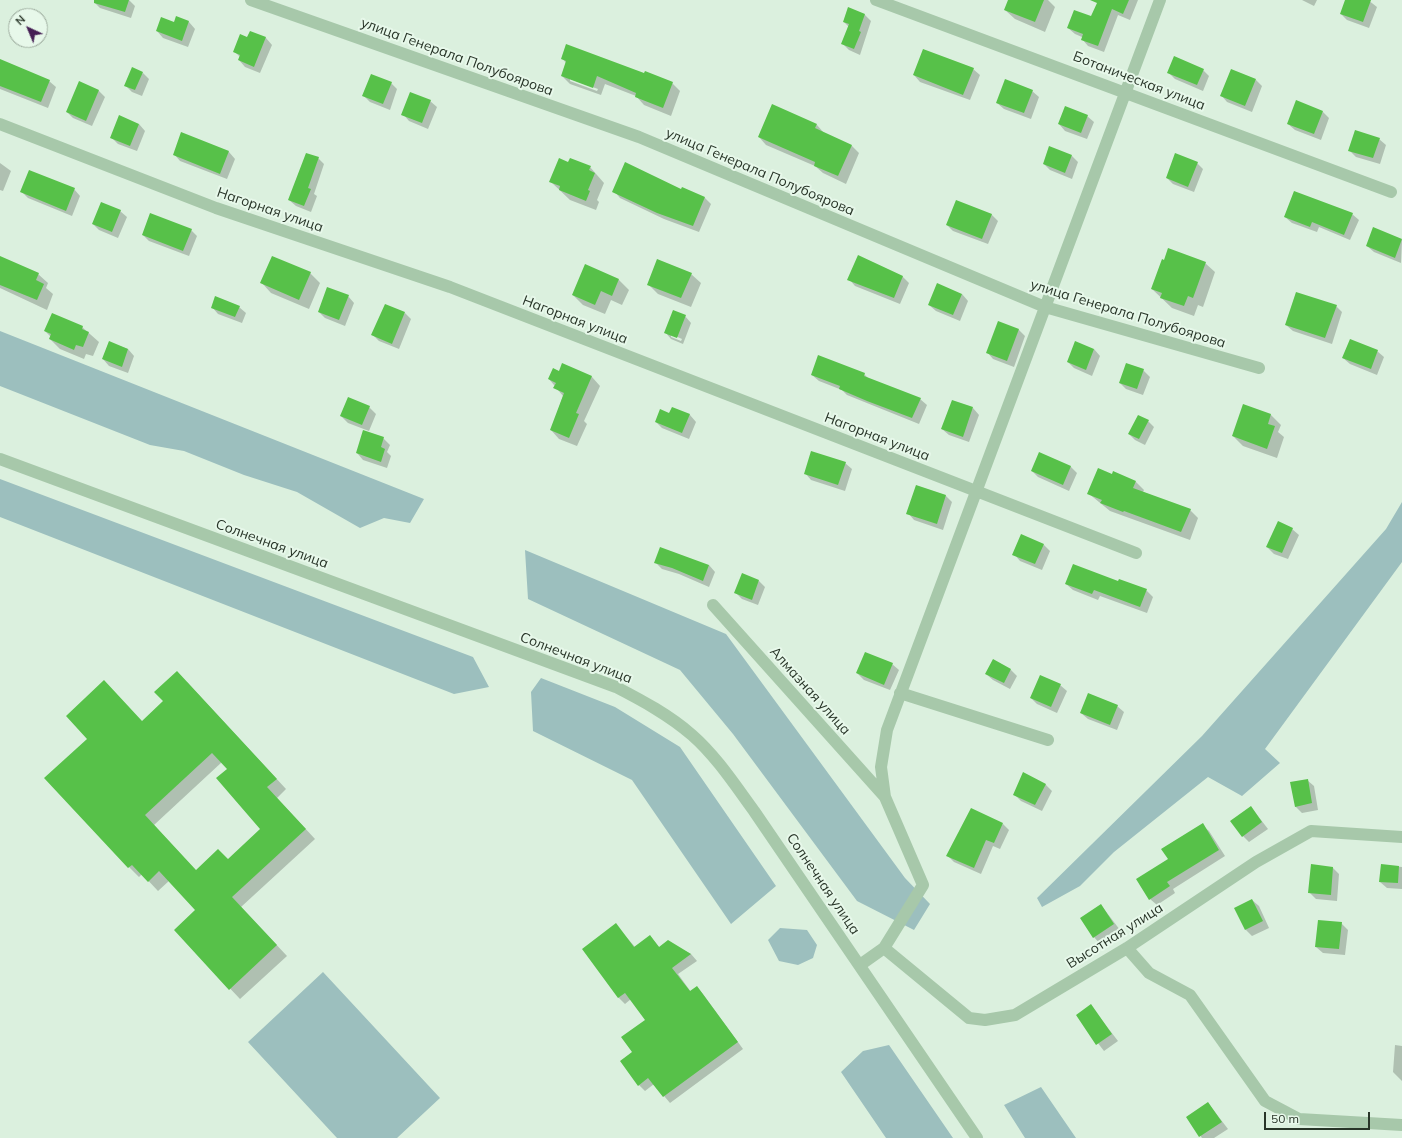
<!DOCTYPE html>
<meta charset="utf-8">
<style>
body{margin:0}
#map{position:relative;width:1402px;height:1138px;overflow:hidden;background:#dbf0de;font-family:Mulish,sans-serif}
canvas{display:block}
.north{position:absolute;left:8px;top:8px;width:40px;height:40px;box-sizing:border-box;background:#e7f8ea;border:1px solid #9baa9c;border-radius:50%;rotate:316deg;font-size:11px;font-weight:700;line-height:16px;text-align:center;color:#283528}
.north::after{content:'';display:block;margin:auto;width:14px;height:18px;background:#451f54;clip-path:polygon(50% 0,100% 100%,50% 72%,0 100%)}
.scale{position:absolute;left:1264px;top:1112px;width:106px;height:18px;box-sizing:border-box;border:2px solid #283528;border-top:0;padding-left:5px;font-size:12px;line-height:14px;white-space:nowrap;color:#283528;-webkit-text-stroke:3px #e7f8ea;paint-order:stroke}
</style>
<div id="map">
<canvas width="1402" height="1138"></canvas>
<div class="north">N</div>
<div class="scale">50 m</div>
</div>
<script>
const ctx = document.querySelector('canvas').getContext('2d');
ctx.lineJoin = 'round';
function fill(path, color) {
  ctx.fillStyle = color;
  ctx.fill(path, 'evenodd');
}
function stroke(path, color, width, dash) {
  ctx.strokeStyle = color;
  ctx.lineWidth = width;
  ctx.lineCap = dash ? 'butt' : 'round';
  ctx.setLineDash(dash || []);
  ctx.stroke(path);
}
function label(font, color, halo, rows, align = 'center') {
  ctx.font = font + ' Mulish,sans-serif';
  ctx.lineWidth = 4;
  ctx.setLineDash([]);
  ctx.textBaseline = 'middle';
  ctx.strokeStyle = halo;
  ctx.fillStyle = color;
  for (const [text, x, y, turn = 0] of rows) {
    ctx.save();
    ctx.translate(x, y);
    ctx.rotate((+turn || 0) * Math.PI / 180);
    ctx.textAlign = isNaN(turn) ? turn : align;
    if (halo) ctx.strokeText(text, 0, 0);
    ctx.fillText(text, 0, 0);
    ctx.restore();
  }
}
const green = new Path2D(`
 M 0,331 L 424,499 L 410,523 L 384,518 L 360,528 L 297,492 L 244,475 L 184,451 L 150,445 L 0,386 Z
 M 0,479 L 473,657 L 489,687 L 454,694 L 0,517 Z
 M 1402,502 L 1402,562 L 1265,749 L 1280,763 L 1242,796 L 1208,777 L 1114,852 L 1080,886 L 1042,907 L 1037,898 L 1202,736 L 1386,529 Z
 M 525,550 L 726,634 L 905,878 L 930,904 L 914,930 L 857,901 L 733,734 L 680,670 L 528,599 Z
 M 541,678 L 615,707 L 680,747 L 776,886 L 731,924 L 632,780 L 533,731 L 531,692 Z
 M 780,928 L 807,930 L 817,945 L 813,958 L 798,965 L 779,961 L 768,940 Z
 M 323,972 L 440,1098 L 397,1138 L 337,1138 L 248,1042 Z
 M 889,1045 L 953,1138 L 886,1138 L 841,1072 L 863,1051 Z
 M 1041,1087 L 1076,1138 L 1025,1138 L 1004,1105 Z`);
const shadow = new Path2D(`
 M 95,0 L 129,0 L 135,6 L 131,18 L 100,8 L 94,2 Z
 M 1009,0 L 1048,0 L 1055,7 L 1045,32 L 1015,19 L 1005,10 Z
 M 1099,0 L 1138,0 L 1130,20 L 1118,15 L 1104,52 L 1088,46 L 1082,39 L 1082,37 L 1075,34 L 1068,28 L 1092,18 Z
 M 1302,0 L 1317,0 L 1314,6 Z
 M 1346,0 L 1368,0 L 1377,7 L 1369,28 L 1347,20 L 1341,14 Z
 M 849,8 L 865,15 L 871,21 L 860,55 L 849,50 L 842,43 L 849,27 L 844,22 Z
 M 177,18 L 189,22 L 195,29 L 188,47 L 163,38 L 157,31 L 175,23 Z
 M 250,32 L 266,38 L 272,45 L 260,73 L 245,67 L 239,60 L 240,57 L 234,51 L 248,39 Z
 M 562,58 L 645,74 L 672,83 L 680,91 L 671,116 L 644,105 L 636,96 L 605,84 L 601,95 L 570,84 L 562,76 L 566,63 ZM 570,79 L 598,89 L 597,91 L 570,81 Z
 M 0,63 L 49,81 L 56,87 L 48,108 L 0,89 Z
 M 973,69 L 980,75 L 970,100 L 920,82 L 914,75 Z
 M 1203,70 L 1209,76 L 1203,91 L 1175,79 L 1168,72 Z
 M 143,73 L 149,79 L 142,96 L 132,92 L 125,85 Z
 M 1256,80 L 1262,86 L 1252,112 L 1227,102 L 1221,95 Z
 M 80,83 L 99,91 L 105,97 L 92,126 L 73,118 L 67,112 Z
 M 391,83 L 397,89 L 390,110 L 370,102 L 364,96 Z
 M 1032,91 L 1039,97 L 1031,119 L 1004,109 L 997,103 Z
 M 430,101 L 437,107 L 428,129 L 409,121 L 403,114 Z
 M 1323,112 L 1329,118 L 1321,140 L 1295,130 L 1288,124 Z
 M 1087,116 L 1094,122 L 1087,139 L 1065,131 L 1059,124 Z
 M 139,124 L 145,131 L 137,151 L 118,144 L 112,138 Z
 M 817,125 L 824,133 L 852,146 L 859,153 L 846,184 L 823,173 L 815,166 L 766,145 L 759,137 Z
 M 182,134 L 229,152 L 235,159 L 227,179 L 180,161 L 174,154 Z
 M 1379,139 L 1386,145 L 1380,164 L 1356,157 L 1349,150 Z
 M 1072,156 L 1078,162 L 1072,179 L 1050,170 L 1044,164 Z
 M 318,158 L 324,164 L 314,194 L 317,196 L 311,212 L 296,206 L 289,200 Z
 M 0,163 L 11,171 L 3,191 L 0,190 Z
 M 569,163 L 590,167 L 604,183 L 597,200 L 599,202 L 596,210 L 570,200 L 550,181 Z
 M 1197,163 L 1203,169 L 1194,192 L 1173,184 L 1167,178 Z
 M 74,189 L 80,196 L 72,216 L 28,198 L 22,192 Z
 M 614,191 L 682,191 L 705,198 L 711,204 L 699,232 L 664,219 L 620,198 Z
 M 120,211 L 127,217 L 118,238 L 99,230 L 93,224 Z
 M 991,214 L 998,221 L 988,244 L 953,231 L 947,225 Z
 M 1352,214 L 1359,220 L 1350,240 L 1319,227 L 1317,232 L 1292,223 L 1285,217 Z
 M 1374,229 L 1402,240 L 1401,263 L 1374,252 L 1367,246 Z
 M 191,230 L 197,236 L 189,256 L 149,241 L 143,235 Z
 M 0,257 L 38,274 L 48,283 L 46,288 L 53,294 L 47,310 L 0,288 Z
 M 1205,263 L 1215,272 L 1203,307 L 1198,305 L 1194,316 L 1172,308 L 1152,289 Z
 M 586,266 L 619,280 L 629,290 L 622,305 L 611,300 L 605,314 L 583,305 L 573,295 Z
 M 310,273 L 320,283 L 309,309 L 271,293 L 262,283 Z
 M 691,274 L 701,283 L 691,307 L 658,294 L 648,284 Z
 M 902,276 L 909,283 L 900,304 L 855,286 L 849,279 Z
 M 962,294 L 968,301 L 960,321 L 936,311 L 929,305 Z
 M 348,296 L 354,303 L 345,326 L 325,318 L 319,312 Z
 M 1336,306 L 1342,312 L 1332,344 L 1293,331 L 1286,325 Z
 M 212,307 L 239,307 L 246,313 L 242,323 L 218,314 Z
 M 405,313 L 411,319 L 399,349 L 379,341 L 373,335 Z
 M 685,316 L 691,323 L 683,344 L 671,339 L 665,332 ZM 671,334 L 682,339 L 681,341 L 671,337 Z
 M 999,322 L 1019,330 L 1025,336 L 1014,367 L 993,359 L 987,352 Z
 M 82,327 L 99,342 L 93,356 L 86,354 L 84,359 L 60,349 L 50,339 L 51,337 L 45,331 Z
 M 109,342 L 128,349 L 134,356 L 128,373 L 109,366 L 103,359 Z
 M 1094,349 L 1100,356 L 1092,376 L 1074,368 L 1068,362 Z
 M 1377,351 L 1384,357 L 1377,375 L 1350,364 L 1343,358 Z
 M 563,364 L 592,377 L 600,386 L 584,421 L 587,424 L 577,446 L 559,439 L 551,430 L 563,396 L 549,379 L 559,372 Z
 M 1143,370 L 1150,377 L 1143,395 L 1126,389 L 1120,383 Z
 M 864,374 L 870,380 L 920,399 L 927,405 L 919,424 L 847,395 L 842,390 L 819,381 L 812,375 Z
 M 1244,406 L 1271,415 L 1281,425 L 1278,432 L 1284,437 L 1277,458 L 1243,446 L 1233,436 Z
 M 369,407 L 376,414 L 369,431 L 348,423 L 341,416 Z
 M 673,408 L 690,415 L 696,422 L 689,439 L 662,428 L 656,422 L 670,414 Z
 M 973,408 L 979,415 L 969,442 L 949,435 L 942,429 Z
 M 1148,421 L 1154,427 L 1145,445 L 1135,440 L 1129,434 Z
 M 383,438 L 390,445 L 387,452 L 391,456 L 387,468 L 363,460 L 357,453 Z
 M 1040,453 L 1071,467 L 1077,473 L 1069,491 L 1038,477 L 1032,471 Z
 M 845,463 L 852,469 L 845,491 L 811,480 L 805,473 Z
 M 1136,482 L 1144,490 L 1143,492 L 1190,510 L 1198,518 L 1190,540 L 1110,511 L 1088,493 Z
 M 917,486 L 946,496 L 952,502 L 943,530 L 914,520 L 908,513 Z
 M 1292,529 L 1299,535 L 1288,559 L 1274,554 L 1267,547 Z
 M 1044,545 L 1050,551 L 1042,570 L 1020,561 L 1014,554 Z
 M 656,563 L 709,565 L 715,572 L 709,587 L 679,574 L 662,569 Z
 M 759,581 L 765,587 L 758,605 L 742,599 L 735,592 Z
 M 1119,583 L 1146,590 L 1153,597 L 1147,613 L 1100,596 L 1098,600 L 1073,590 L 1066,584 Z
 M 892,664 L 899,670 L 890,690 L 864,680 L 857,673 Z
 M 1011,670 L 1017,676 L 1010,689 L 993,680 L 986,674 Z
 M 187,682 L 286,789 L 277,798 L 315,839 L 241,907 L 287,956 L 240,999 L 175,930 L 197,910 L 170,880 L 158,891 L 142,874 L 139,877 L 129,867 L 142,722 ZM 222,762 L 228,769 L 262,829 L 228,860 L 196,871 L 154,825 Z
 M 1060,685 L 1067,691 L 1057,713 L 1037,704 L 1031,698 Z
 M 1117,706 L 1124,712 L 1117,730 L 1088,719 L 1081,713 Z
 M 1024,774 L 1046,785 L 1052,791 L 1042,811 L 1021,801 L 1015,795 Z
 M 1307,780 L 1314,786 L 1318,810 L 1302,813 L 1295,806 Z
 M 1251,807 L 1268,829 L 1249,842 L 1243,836 Z
 M 1003,824 L 1009,830 L 1000,849 L 993,846 L 981,874 L 954,862 L 948,856 Z
 M 1202,825 L 1209,831 L 1225,856 L 1173,889 L 1175,893 L 1157,905 L 1150,899 L 1169,859 Z
 M 1312,865 L 1333,868 L 1339,874 L 1337,901 L 1316,899 L 1309,892 Z
 M 1382,865 L 1402,867 L 1402,889 L 1387,888 L 1380,882 Z
 M 1252,900 L 1259,906 L 1269,928 L 1252,936 L 1246,930 Z
 M 1101,905 L 1120,930 L 1100,944 L 1094,937 Z
 M 1341,923 L 1348,930 L 1345,955 L 1323,953 L 1316,947 Z
 M 616,925 L 635,947 L 650,936 L 660,948 L 668,942 L 691,954 L 697,961 L 678,974 L 691,992 L 697,987 L 703,994 L 743,1049 L 670,1103 L 654,1084 L 645,1091 L 639,1085 L 633,1053 L 646,1020 L 631,999 L 625,1004 L 618,997 Z
 M 1091,1006 L 1118,1041 L 1104,1051 L 1077,1016 Z
 M 1395,1045 L 1402,1046 L 1402,1081 L 1393,1072 Z
 M 1208,1103 L 1228,1129 L 1214,1138 L 1202,1138 L 1187,1117 Z`);
const building = new Path2D(`
 M 94,0 L 129,0 L 125,12 L 94,3 Z
 M 1008,0 L 1044,0 L 1035,22 L 1004,10 Z
 M 1090,0 L 1129,0 L 1123,14 L 1112,9 L 1098,46 L 1081,40 L 1083,34 L 1067,28 L 1074,10 L 1091,16 L 1097,3 Z
 M 1345,0 L 1371,0 L 1363,22 L 1340,14 Z
 M 848,7 L 865,14 L 859,31 L 861,32 L 854,49 L 841,44 L 849,24 L 843,22 Z
 M 176,16 L 189,21 L 182,41 L 156,31 L 161,17 L 174,22 Z
 M 250,31 L 266,37 L 254,67 L 238,60 L 240,55 L 233,52 L 240,34 L 247,37 Z
 M 566,44 L 644,73 L 645,71 L 673,82 L 663,108 L 635,97 L 636,93 L 597,76 L 593,88 L 561,76 L 566,61 L 561,59 Z
 M 923,49 L 974,68 L 963,95 L 913,75 Z
 M 1174,56 L 1204,69 L 1197,85 L 1167,73 Z
 M 0,59 L 50,80 L 41,102 L 0,86 Z
 M 132,67 L 143,72 L 135,90 L 124,86 Z
 M 1231,69 L 1256,79 L 1245,106 L 1220,96 Z
 M 371,74 L 392,82 L 383,104 L 362,96 Z
 M 1005,79 L 1033,90 L 1024,113 L 996,103 Z
 M 79,81 L 99,90 L 86,121 L 66,112 Z
 M 410,92 L 431,100 L 422,123 L 401,115 Z
 M 1296,100 L 1323,111 L 1314,134 L 1287,124 Z
 M 772,104 L 817,124 L 815,128 L 852,145 L 838,176 L 814,166 L 815,162 L 758,137 Z
 M 1065,106 L 1088,115 L 1081,133 L 1058,124 Z
 M 119,115 L 139,124 L 130,146 L 110,138 Z
 M 1355,130 L 1380,138 L 1373,158 L 1348,151 Z
 M 181,132 L 229,151 L 220,174 L 173,155 Z
 M 1049,146 L 1072,155 L 1065,173 L 1043,164 Z
 M 306,153 L 319,157 L 308,188 L 311,189 L 304,206 L 288,200 Z
 M 1175,153 L 1198,162 L 1188,187 L 1166,178 Z
 M 559,158 L 568,162 L 570,158 L 591,166 L 589,170 L 595,173 L 588,190 L 590,191 L 586,201 L 559,190 L 560,186 L 549,182 Z
 M 625,162 L 681,189 L 682,187 L 705,197 L 693,226 L 657,213 L 612,192 Z
 M 29,170 L 75,188 L 66,211 L 20,192 Z
 M 1294,191 L 1353,213 L 1344,235 L 1312,222 L 1310,227 L 1284,217 Z
 M 956,200 L 992,214 L 982,239 L 946,225 Z
 M 101,202 L 121,210 L 112,232 L 92,224 Z
 M 150,213 L 192,229 L 183,251 L 142,235 Z
 M 1373,227 L 1402,239 L 1395,258 L 1366,246 Z
 M 1168,248 L 1206,262 L 1193,298 L 1188,296 L 1184,306 L 1160,298 L 1162,293 L 1151,289 L 1162,259 L 1164,260 Z
 M 858,255 L 903,276 L 894,298 L 847,280 Z
 M 0,256 L 39,273 L 36,280 L 44,284 L 37,300 L 0,285 Z
 M 272,256 L 311,272 L 299,300 L 260,283 Z
 M 657,259 L 692,273 L 681,298 L 647,285 Z
 M 585,264 L 619,279 L 612,296 L 601,291 L 595,305 L 572,295 Z
 M 937,283 L 962,294 L 953,315 L 928,305 Z
 M 327,287 L 349,295 L 339,320 L 318,312 Z
 M 1296,292 L 1337,305 L 1325,338 L 1285,325 Z
 M 215,296 L 240,306 L 235,317 L 211,308 Z
 M 385,304 L 405,312 L 392,344 L 371,335 Z
 M 673,310 L 686,315 L 677,338 L 664,333 Z
 M 52,313 L 83,326 L 82,329 L 89,332 L 83,347 L 76,345 L 74,350 L 49,339 L 51,334 L 44,331 Z
 M 998,321 L 1019,329 L 1007,361 L 986,353 Z
 M 1350,339 L 1378,350 L 1371,369 L 1342,358 Z
 M 109,341 L 128,349 L 122,367 L 102,359 Z
 M 1075,341 L 1094,349 L 1086,370 L 1067,362 Z
 M 818,355 L 865,373 L 864,376 L 921,398 L 912,418 L 867,401 L 839,389 L 840,386 L 811,375 Z
 M 562,363 L 592,376 L 576,413 L 579,414 L 569,438 L 550,430 L 564,393 L 553,388 L 556,383 L 548,379 L 553,368 L 559,371 Z
 M 1126,363 L 1144,369 L 1137,389 L 1119,383 Z
 M 348,397 L 370,406 L 362,425 L 340,416 Z
 M 952,400 L 973,407 L 963,437 L 941,429 Z
 M 1243,404 L 1271,414 L 1268,424 L 1275,426 L 1267,449 L 1232,436 Z
 M 672,407 L 690,414 L 682,433 L 655,422 L 660,409 L 669,413 Z
 M 1138,415 L 1149,420 L 1139,439 L 1128,434 Z
 M 363,430 L 384,437 L 381,447 L 385,449 L 381,462 L 356,453 Z
 M 811,451 L 846,462 L 838,485 L 804,474 Z
 M 1039,452 L 1071,466 L 1063,485 L 1031,471 Z
 M 1098,468 L 1112,474 L 1113,471 L 1136,481 L 1133,488 L 1191,509 L 1181,532 L 1124,511 L 1123,512 L 1100,503 L 1102,500 L 1087,494 Z
 M 916,485 L 946,495 L 937,524 L 906,514 Z
 M 1278,521 L 1293,528 L 1282,553 L 1266,547 Z
 M 1021,534 L 1044,544 L 1035,564 L 1012,555 Z
 M 660,547 L 709,565 L 703,581 L 672,568 L 654,563 Z
 M 1073,564 L 1118,581 L 1119,579 L 1147,589 L 1140,607 L 1094,590 L 1092,594 L 1065,584 Z
 M 742,573 L 759,580 L 752,600 L 734,593 Z
 M 865,652 L 893,663 L 884,685 L 856,673 Z
 M 993,659 L 1011,669 L 1004,683 L 985,674 Z
 M 177,671 L 277,779 L 267,787 L 306,829 L 232,897 L 277,945 L 229,990 L 174,930 L 195,910 L 159,871 L 148,882 L 132,865 L 128,868 L 44,778 L 87,739 L 66,716 L 104,680 L 142,721 L 163,701 L 154,692 ZM 212,753 L 227,769 L 216,778 L 260,829 L 228,859 L 218,849 L 196,870 L 145,815 Z
 M 1040,675 L 1061,684 L 1051,707 L 1030,698 Z
 M 1088,693 L 1118,705 L 1110,725 L 1080,713 Z
 M 1023,772 L 1046,784 L 1035,805 L 1013,795 Z
 M 1308,779 L 1312,803 L 1295,807 L 1290,782 Z
 M 1251,806 L 1262,822 L 1242,837 L 1230,821 Z
 M 971,808 L 1003,823 L 994,843 L 986,840 L 974,868 L 946,856 Z
 M 1203,823 L 1219,850 L 1167,882 L 1170,886 L 1149,900 L 1136,879 L 1168,859 L 1161,849 Z
 M 1311,864 L 1333,867 L 1331,895 L 1308,893 Z
 M 1381,864 L 1399,866 L 1398,883 L 1379,882 Z
 M 1252,899 L 1263,921 L 1245,930 L 1234,908 Z
 M 1101,904 L 1114,924 L 1093,938 L 1080,918 Z
 M 1318,920 L 1342,922 L 1339,949 L 1315,947 Z
 M 616,923 L 634,947 L 650,935 L 659,947 L 668,940 L 691,954 L 672,968 L 690,991 L 697,986 L 738,1042 L 663,1097 L 648,1078 L 638,1086 L 620,1061 L 632,1052 L 621,1037 L 645,1020 L 625,993 L 618,998 L 582,949 Z
 M 1091,1004 L 1112,1034 L 1096,1045 L 1076,1015 Z
 M 1208,1102 L 1222,1122 L 1199,1137 L 1186,1117 Z`);
const minor = new Path2D(`
 M 251,0 L 639,137 L 1045,307 L 1259,368
 M 876,0 L 1391,192
 M 0,124 L 216,208 L 450,287 L 1136,553
 M 0,459 L 616,687 C 643,701 669,715 692,735 C 716,756 735,785 754,811 L 977,1138
 M 713,605 L 885,797
 M 900,693 L 1048,740
 M 884,948 L 923,885 L 885,797 L 881,767 L 887,730 L 1160,0
 M 1127,948 L 1149,973 L 1190,995 L 1265,1101 L 1299,1119 L 1402,1125
 M 860,965 L 884,948 L 969,1018 L 985,1020 L 1015,1015 L 1127,948 L 1256,862 L 1311,831 L 1402,837`);
const streetNames = [
 ["улица Генерала Полубоярова",457,57,20],
 ["Ботаническая улица",1139,81,21],
 ["улица Генерала Полубоярова",760,172,23],
 ["Нагорная улица",270,210,19],
 ["улица Генерала Полубоярова",1128,314,17],
 ["Нагорная улица",575,320,21],
 ["Нагорная улица",877,437,21],
 ["Солнечная улица",272,544,20],
 ["Солнечная улица",576,658,21],
 ["Алмазная улица",810,691,48],
 ["Солнечная улица",823,884,56],
 ["Высотная улица",1115,936,-32]
];
fill(green, '#9cbfbe');
fill(shadow, '#0003');
fill(building, '#57c149');
stroke(minor, '#a7c8aa', 12);
label('14px', '#283528', '#e7f8ea', streetNames);
</script>
